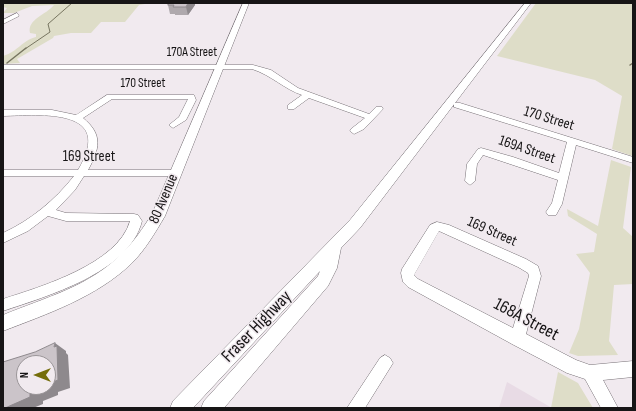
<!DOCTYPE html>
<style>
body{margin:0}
#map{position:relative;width:636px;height:411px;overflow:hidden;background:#f1eaef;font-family:"Sofia Sans Condensed",sans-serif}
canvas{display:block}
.frame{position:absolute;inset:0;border:4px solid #171516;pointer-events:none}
.north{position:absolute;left:16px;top:355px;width:40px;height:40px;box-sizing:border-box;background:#f1eaef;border:1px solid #9a9598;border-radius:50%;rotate:270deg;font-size:11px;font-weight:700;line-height:16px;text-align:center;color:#171516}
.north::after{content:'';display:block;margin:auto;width:14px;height:18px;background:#756d0b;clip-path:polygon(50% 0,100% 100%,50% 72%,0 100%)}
</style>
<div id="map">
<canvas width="636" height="411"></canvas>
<div class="frame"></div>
<div class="north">N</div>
</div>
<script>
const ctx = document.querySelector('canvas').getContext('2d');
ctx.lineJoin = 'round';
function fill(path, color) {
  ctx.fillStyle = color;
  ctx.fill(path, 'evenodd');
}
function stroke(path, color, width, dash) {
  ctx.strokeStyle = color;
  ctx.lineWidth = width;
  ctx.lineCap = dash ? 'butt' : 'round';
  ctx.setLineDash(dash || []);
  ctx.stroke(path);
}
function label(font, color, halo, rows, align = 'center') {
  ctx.font = font + ' "Sofia Sans Condensed",sans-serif';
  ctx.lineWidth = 3;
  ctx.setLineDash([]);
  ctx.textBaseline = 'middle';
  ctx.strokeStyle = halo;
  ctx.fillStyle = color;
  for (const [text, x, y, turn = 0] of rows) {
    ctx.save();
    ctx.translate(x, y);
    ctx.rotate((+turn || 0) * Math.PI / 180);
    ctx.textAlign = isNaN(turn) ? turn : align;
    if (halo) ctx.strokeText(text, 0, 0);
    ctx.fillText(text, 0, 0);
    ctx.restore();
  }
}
const built = new Path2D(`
 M 507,382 L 552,408 L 499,408 Z`);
const green = new Path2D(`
 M 3,3 L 145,4 L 139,5 L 125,22 L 101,22 L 91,33 L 71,33 L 54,36 L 53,38 L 17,59 L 20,63 L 3,64 L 3,56 C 19,51 21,41 36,37 L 36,34 L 30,33 C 27,19 46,15 54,5 L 32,6 L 14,13 L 3,13 L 7,8 L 3,7 Z
 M 536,3 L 633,3 L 632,156 L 612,149 L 622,96 L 595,80 L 497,56 Z
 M 611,160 L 631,167 L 623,228 L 633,237 L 633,284 L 614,285 L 609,341 L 618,355 L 578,356 L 569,353 L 579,329 L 590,273 L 576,254 L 594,252 L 597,234 L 568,216 L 567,209 L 598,226 Z
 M 558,372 L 578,383 L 593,408 L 551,408 Z`);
const streamFar1 = new Path2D(`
 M 25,49 L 50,32 L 48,24 L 72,3`);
const stream = new Path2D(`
 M 7,63 L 26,48
 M 630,65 L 633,63`);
const minor = new Path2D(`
 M 17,13 L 19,16 L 3,24 L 3,20 Z
 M 3,65 L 253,65 L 271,70 L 298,88 L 369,114 L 376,107 L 382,107 L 383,109 L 364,129 L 354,134 L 350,131 L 351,129 L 365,118 L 309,98 L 294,109 L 288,109 L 288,105 L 302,95 C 284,89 271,75 252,69 L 3,69 Z
 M 107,95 L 194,95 L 196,100 L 186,120 L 173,128 L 169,125 L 179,117 L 188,99 L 112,99 L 83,118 C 103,134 100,149 88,170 L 175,170 L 180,173 L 175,176 L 84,176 L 75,190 L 56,210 L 66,213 L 134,214 L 138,215 L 142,221 C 129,273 47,296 3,311 L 3,299 C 40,287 118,264 130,221 L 66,221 L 48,216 L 28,231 L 3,243 L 3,233 C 31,220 55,200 74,176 L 3,176 L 3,170 L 78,170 C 116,107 40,115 3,116 L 3,110 L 52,110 L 76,115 Z
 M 454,103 L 460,103 L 633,157 L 633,163 L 576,145 L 562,204 L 556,215 L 548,215 L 546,212 L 552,203 L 558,180 L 483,155 L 477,164 L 475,181 L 470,185 L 465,181 L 467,164 L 478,149 L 481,148 L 513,157 L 559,173 L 567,142 L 454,107 Z
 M 437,222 L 449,225 L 526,259 L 538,266 L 541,276 L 526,334 L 576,360 L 590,365 L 633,361 L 633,377 L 603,380 L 618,408 L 601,408 L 585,379 L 567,373 L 512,344 L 408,287 L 403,282 L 401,273 L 402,269 L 430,225 ZM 439,231 L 518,267 L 528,273 L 529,276 L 513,328 L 418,279 L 414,275 Z
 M 385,355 L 390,358 L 393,363 L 365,408 L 347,408 L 380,358 Z`);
const major = new Path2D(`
 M 243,3 L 249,3 L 165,216 C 155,233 145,250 132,263 C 97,297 47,314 3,331 L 3,315 C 44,298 91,286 122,253 C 134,242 143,228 152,214 Z
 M 525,3 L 531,3 L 360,228 L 341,248 L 337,268 L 328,286 L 224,408 L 201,408 L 204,401 L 318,276 L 320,271 L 193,408 L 170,408 L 173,401 L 350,220 Z`);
const wall = new Path2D(`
 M 170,3 L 195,3 L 195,5 L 188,15 L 175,15 L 175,14 L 170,14 L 168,5 Z`);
const shadedWall = new Path2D(`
 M 188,3 L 195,3 L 195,5 L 188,15 L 186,7 Z
 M 55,343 L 66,351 L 66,353 L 68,355 L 70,388 L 58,392 L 58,395 L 43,401 L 43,404 L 33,408 L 5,408 L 30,394 L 46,387 L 48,387 Z`);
const building = new Path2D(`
 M 170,3 L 188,3 L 186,7 L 173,7 L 174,5 L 168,5 Z
 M 55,343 L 54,347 L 57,346 L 58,380 L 48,384 L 48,363 L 24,363 L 24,387 L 46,387 L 46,388 L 30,394 L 30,397 L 5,408 L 3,408 L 3,362 L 35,352 Z`);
const farStreetnames = [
 ["170A Street",192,53],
 ["170 Street",143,84]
];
const streetNames = [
 ["170 Street",549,119,17],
 ["169A Street",527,150,19],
 ["169 Street",89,157],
 ["80 Avenue",164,199,-67],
 ["169 Street",492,232,24]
];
const nearStreetnames = [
 ["168A Street",526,320,28],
 ["Fraser Highway",257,327,-46]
];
fill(built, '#e8dbe5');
fill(green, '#deddc8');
stroke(streamFar1, '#777560', 1);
stroke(stream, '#777560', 1.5);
stroke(minor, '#777176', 1);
stroke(major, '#777176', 1);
fill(minor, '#fff');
fill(major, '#fff');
fill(wall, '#afa9ad');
fill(shadedWall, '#8e898d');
fill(building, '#cbc4c9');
stroke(building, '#8e898d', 1);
label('13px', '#171516', '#f1eaef', farStreetnames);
label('15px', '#171516', '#f1eaef', streetNames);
label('18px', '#171516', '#f1eaef', nearStreetnames);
</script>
